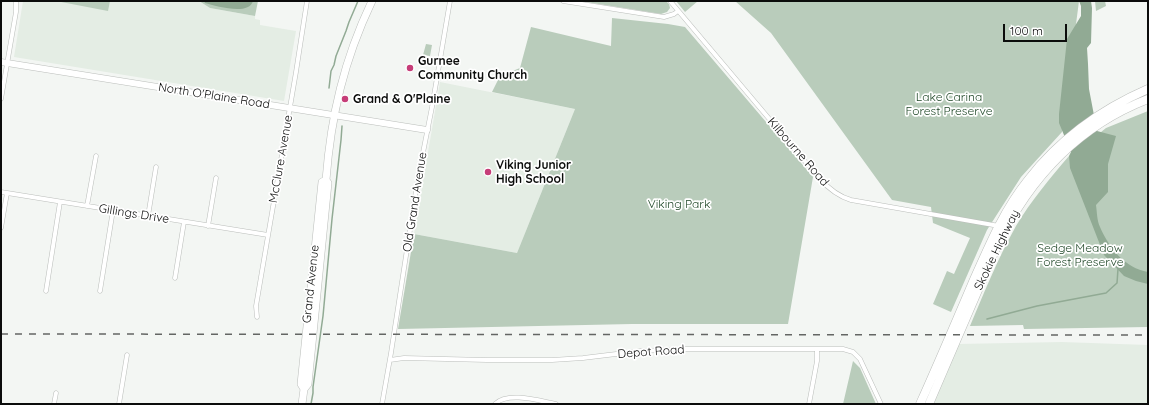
<!DOCTYPE html>
<style>
body{margin:0}
#map{position:relative;width:1149px;height:405px;overflow:hidden;background:#f3f6f3;font-family:Quicksand,sans-serif}
canvas{display:block}
.frame{position:absolute;inset:0;border:2px solid #0b0c0b;pointer-events:none}
.scale{position:absolute;left:1003px;top:24px;width:64px;height:18px;box-sizing:border-box;border:2px solid #0b0c0b;border-top:0;padding-left:5px;font-size:12px;line-height:14px;white-space:nowrap;color:#0b0c0b;-webkit-text-stroke:3px #fff;paint-order:stroke}
</style>
<div id="map">
<canvas width="1149" height="405"></canvas>
<div class="frame"></div>
<div class="scale">100 m</div>
</div>
<script>
const ctx = document.querySelector('canvas').getContext('2d');
ctx.lineJoin = 'round';
function fill(path, color) {
  ctx.fillStyle = color;
  ctx.fill(path, 'evenodd');
}
function stroke(path, color, width, dash) {
  ctx.strokeStyle = color;
  ctx.lineWidth = width;
  ctx.lineCap = dash ? 'butt' : 'round';
  ctx.setLineDash(dash || []);
  ctx.stroke(path);
}
function label(font, color, halo, rows, align = 'center') {
  ctx.font = font + ' Quicksand,sans-serif';
  ctx.lineWidth = 3.5;
  ctx.setLineDash([]);
  ctx.textBaseline = 'middle';
  ctx.strokeStyle = halo;
  ctx.fillStyle = color;
  for (const [text, x, y, turn = 0] of rows) {
    ctx.save();
    ctx.translate(x, y);
    ctx.rotate((+turn || 0) * Math.PI / 180);
    ctx.textAlign = isNaN(turn) ? turn : align;
    if (halo) ctx.strokeText(text, 0, 0);
    ctx.fillText(text, 0, 0);
    ctx.restore();
  }
}
const built = new Path2D(`
 M 23,1 L 199,1 L 210,8 L 255,16 L 255,19 L 260,20 L 260,25 L 296,31 L 284,101 L 14,57 Z
 M 440,82 L 575,109 L 517,253 L 414,234 Z
 M 1062,342 L 1148,345 L 1148,404 L 930,404 L 958,344 Z`);
const green = new Path2D(`
 M 56,1 L 110,1 L 108,11 Z
 M 199,1 L 258,1 L 255,16 L 210,8 Z
 M 580,1 L 666,1 L 669,4 L 670,8 L 667,12 L 661,14 Z
 M 676,1 L 698,1 L 685,12 Z
 M 735,1 L 1079,1 L 1062,132 L 1021,177 L 987,230 L 951,312 L 933,304 L 947,271 L 954,274 L 970,238 L 933,223 L 931,207 L 892,200 L 771,33 Z
 M 1095,1 L 1105,1 L 1106,6 L 1096,11 Z
 M 612,18 L 668,24 L 685,27 L 813,177 L 788,324 L 632,324 L 398,329 L 414,234 L 517,253 L 575,109 L 492,92 L 500,76 L 520,68 L 531,27 L 611,46 Z
 M 426,44 L 432,45 L 430,56 L 423,55 Z
 M 1148,111 L 1148,327 L 1024,329 L 1023,325 L 970,326 C 984,293 998,258 1016,226 C 1031,201 1050,178 1069,156 L 1069,158 L 1106,128 Z
 M 853,361 L 860,368 L 876,404 L 843,404 Z`);
const water = new Path2D(`
 M 204,1 L 253,1 C 249,16 216,6 205,3 Z
 M 1079,1 L 1091,1 L 1092,8 L 1091,43 L 1087,48 L 1088,64 L 1089,89 L 1097,131 L 1116,136 L 1108,164 L 1108,192 L 1096,205 C 1097,212 1097,221 1100,227 C 1109,248 1125,268 1148,272 L 1148,284 L 1136,281 L 1124,276 L 1104,255 L 1070,168 L 1069,156 L 1071,152 L 1059,123 L 1059,114 L 1067,39 L 1081,16 L 1081,6 Z`);
const stream = new Path2D(`
 M 329,88 L 331,71 L 334,65 L 336,56 L 346,31 L 349,22 L 358,1
 M 987,319 L 1037,306 L 1106,293 L 1117,283 L 1118,269
 M 311,404 L 313,393 L 313,387 L 323,316 L 332,219 L 341,140 L 342,126`);
const street = new Path2D(`
 M 563,1 L 664,17 L 674,14 L 678,11
 M 670,1 L 819,178 C 828,188 837,196 851,200 L 999,226
 M 1,99 L 16,12 L 16,1
 M 1,192 L 268,235
 M 87,206 L 96,156
 M 148,216 L 156,167
 M 208,226 L 216,178
 M 1,228 L 7,193
 M 175,278 L 184,222
 M 46,291 L 60,202
 M 100,291 L 113,210
 M 257,317 L 256,306 L 296,72 L 307,1
 M 390,360 L 404,358 L 487,360 L 552,360 L 583,358 L 641,351 L 685,349 L 843,349 L 853,352 L 860,359 L 881,404
 M 54,404 L 56,393
 M 119,404 L 127,355
 M 382,404 L 391,353 L 418,178 L 432,107 L 450,1
 M 495,404 C 508,391 540,401 556,404
 M 809,404 L 817,361 L 817,349`);
const secondary = new Path2D(`
 M 1,62 L 427,130`);
const primary = new Path2D(`
 M 304,389 L 301,384 L 322,182 L 326,180
 M 302,404 L 304,389 L 308,384 L 328,183 L 326,180 C 331,115 344,60 372,1`);
const highway = new Path2D(`
 M 920,404 C 938,364 955,324 972,284 C 988,248 1003,211 1028,180 C 1059,140 1102,109 1148,89
 M 929,404 L 997,246 C 1029,179 1078,126 1148,99`);
const rail = new Path2D(`
 M 1,334 L 1148,335`);
const markers = [
 [410,68,4,"#c63d78"],
 [345,99,4,"#c63d78"],
 [488,172,4,"#c63d78"]
];
const poiNames = [
 ["Gurnee",418,61],
 ["Community Church",418,75],
 ["Grand & O'Plaine",353,99],
 ["Viking Junior",496,165],
 ["High School",496,179]
];
const streetNames = [
 ["North O'Plaine Road",214,96,9],
 ["Kilbourne Road",798,152,49],
 ["McClure Avenue",281,159,-80],
 ["Old Grand Avenue",415,202,-81],
 ["Gillings Drive",134,214,9],
 ["Skokie Highway",997,250,-64],
 ["Grand Avenue",311,284,-84],
 ["Depot Road",651,352,-4]
];
const parkNames = [
 ["Lake Carina",949,97],
 ["Forest Preserve",949,111],
 ["Viking Park",679,204],
 ["Sedge Meadow",1080,248],
 ["Forest Preserve",1080,262]
];
fill(built, '#e4ede4');
fill(green, '#b9ccbb');
fill(water, '#91aa94');
stroke(stream, '#91aa94', 1.5);
stroke(street, '#bbbebb', 5);
stroke(secondary, '#bbbebb', 7);
stroke(primary, '#bbbebb', 8);
stroke(highway, '#bbbebb', 9);
stroke(street, '#fff', 4);
stroke(secondary, '#fff', 6);
stroke(primary, '#fff', 7);
stroke(highway, '#fff', 8);
stroke(rail, '#646664', 1.5, [7, 7]);
for (const [x, y, r, color] of markers) {
  const dot = new Path2D();
  dot.arc(x, y, r, 0, 2 * Math.PI);
  ctx.fillStyle = color;
  ctx.fill(dot);
  stroke(dot, '#fff', 1.5);
}
label('bold 12px', '#0b0c0b', '#fff', poiNames, 'left');
label('12px', '#0b0c0b', '#fff', streetNames);
label('12px', '#1e4626', '#fff', parkNames);
</script>
